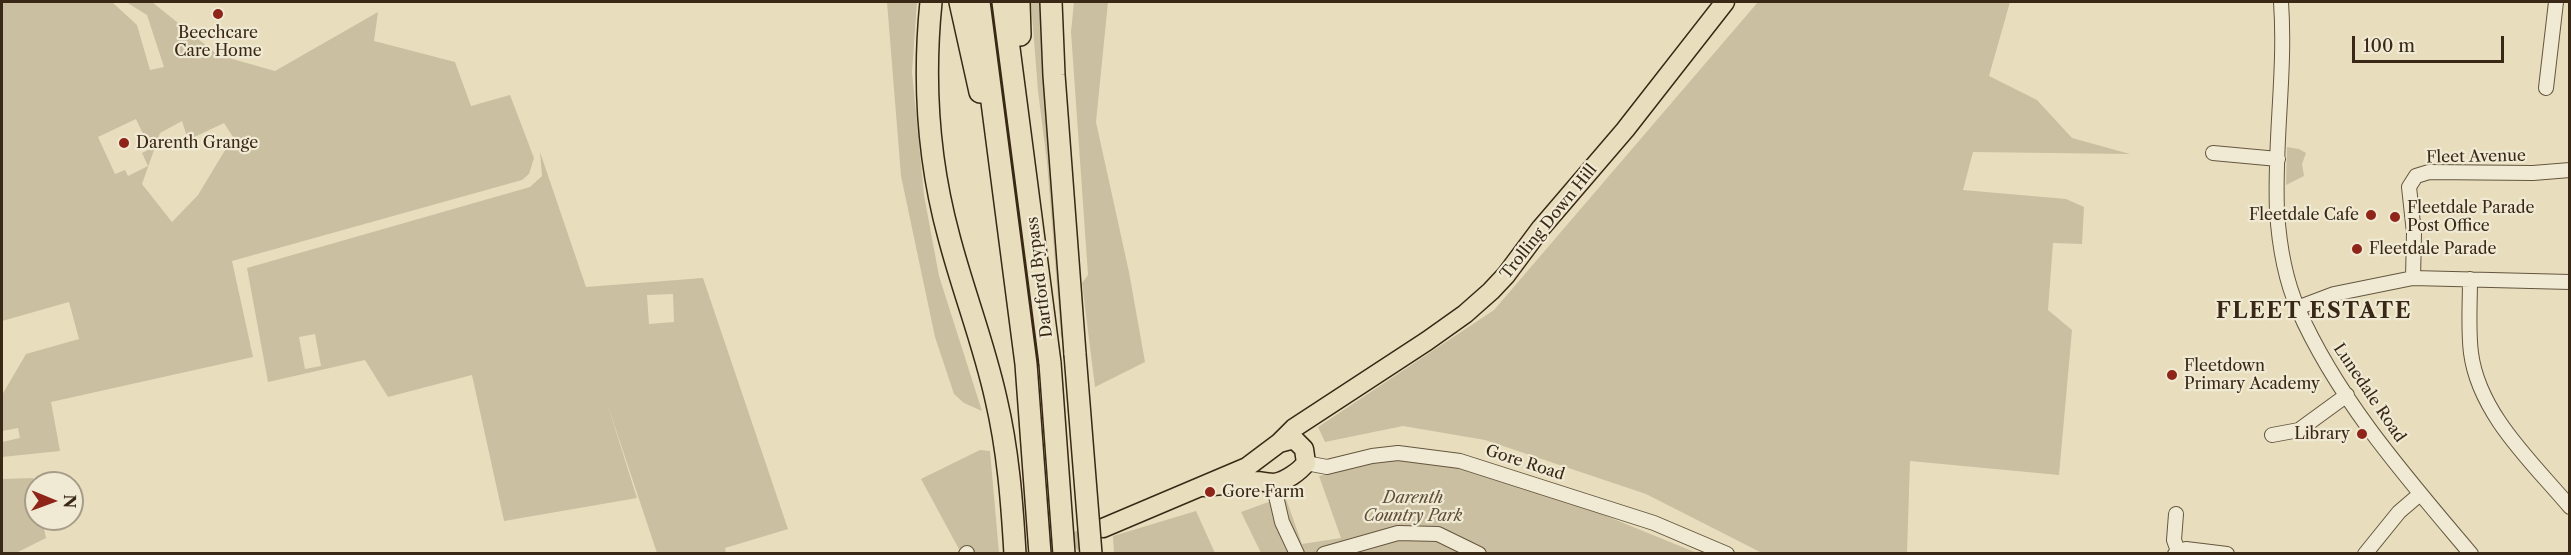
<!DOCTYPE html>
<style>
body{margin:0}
#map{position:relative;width:2571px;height:555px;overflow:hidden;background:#e8debd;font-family:"Libre Caslon Text",serif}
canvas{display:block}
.frame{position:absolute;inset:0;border:3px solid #392815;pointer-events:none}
.north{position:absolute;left:24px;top:471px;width:60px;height:60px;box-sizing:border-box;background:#f0ead4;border:2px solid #a79c88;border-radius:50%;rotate:91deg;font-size:16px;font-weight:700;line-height:24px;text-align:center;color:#392815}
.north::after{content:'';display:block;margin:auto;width:21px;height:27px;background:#8f2418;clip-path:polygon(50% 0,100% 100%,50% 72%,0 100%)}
.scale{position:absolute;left:2352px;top:36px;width:152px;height:27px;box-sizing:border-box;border:3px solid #392815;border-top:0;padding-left:8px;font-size:18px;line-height:21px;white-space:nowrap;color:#392815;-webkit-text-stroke:4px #f0ead4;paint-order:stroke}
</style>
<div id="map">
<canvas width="2571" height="555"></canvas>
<div class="frame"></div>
<div class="north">N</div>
<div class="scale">100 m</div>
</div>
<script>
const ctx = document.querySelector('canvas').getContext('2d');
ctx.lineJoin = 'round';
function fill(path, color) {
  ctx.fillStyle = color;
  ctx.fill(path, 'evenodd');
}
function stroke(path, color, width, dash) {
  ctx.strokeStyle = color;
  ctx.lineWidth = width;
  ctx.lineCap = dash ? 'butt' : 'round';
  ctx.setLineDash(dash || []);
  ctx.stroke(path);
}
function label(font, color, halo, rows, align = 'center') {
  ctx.font = font + ' "Libre Caslon Text",serif';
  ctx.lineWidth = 4.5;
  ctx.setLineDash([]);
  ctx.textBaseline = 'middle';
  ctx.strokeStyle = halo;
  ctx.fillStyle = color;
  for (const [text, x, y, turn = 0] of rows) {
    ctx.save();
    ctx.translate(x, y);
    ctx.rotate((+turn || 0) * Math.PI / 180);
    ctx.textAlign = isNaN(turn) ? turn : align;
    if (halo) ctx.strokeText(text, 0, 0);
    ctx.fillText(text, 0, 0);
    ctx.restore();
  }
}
const green = new Path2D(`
 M 2,2 L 112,2 L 137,25 L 150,70 L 164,67 L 147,15 L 126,2 L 152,2 L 218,55 L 275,71 L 378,12 L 374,41 L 455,62 L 471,106 L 510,95 L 534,158 L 529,174 L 522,180 L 232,261 L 253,357 L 51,402 L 60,451 L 2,457 L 2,442 L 20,438 L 18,428 L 2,431 L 2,395 L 26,354 L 79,339 L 69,302 L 2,321 ZM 136,119 L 150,149 L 142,153 L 148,166 L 128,176 L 125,170 L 115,174 L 98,137 ZM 182,121 L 188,140 L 224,123 L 233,137 L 198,195 L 172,222 L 142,184 L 160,133 Z
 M 887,2 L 917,2 L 912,72 L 924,195 L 939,276 L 982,411 L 964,403 L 954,394 L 935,337 L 901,176 Z
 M 1031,2 L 1044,2 L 1066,337 L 1061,337 L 1047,162 L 1038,91 Z
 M 1074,2 L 1108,2 L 1096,122 L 1129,272 L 1145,362 L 1095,387 L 1082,283 L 1088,275 L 1071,32 Z
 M 1758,2 L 2010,2 L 1989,76 L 2037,100 L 2072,138 L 2130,154 L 1973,152 L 1963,190 L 2066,199 L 2084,207 L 2082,244 L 2053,243 L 2048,310 L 2072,330 L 2059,475 L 1910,461 L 1907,553 L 1762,553 L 1646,494 L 1485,440 L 1403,426 L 1325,442 L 1318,427 L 1494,310 Z
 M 2287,147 L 2299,149 L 2306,153 L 2302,164 L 2304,176 L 2286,185 Z
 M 540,152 L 586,287 L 703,278 L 788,529 L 725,548 L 726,553 L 657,553 L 607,403 L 637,498 L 504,521 L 472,375 L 388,397 L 365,360 L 268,382 L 247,268 L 530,187 L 542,176 ZM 673,294 L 674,322 L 649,324 L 647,295 ZM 315,334 L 321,366 L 305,369 L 299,337 Z
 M 980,450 L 990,451 L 999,553 L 972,553 L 969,547 L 960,551 L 921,479 Z
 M 1424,458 L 1572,502 L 1697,553 L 1261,553 L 1241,512 L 1285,496 L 1302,544 L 1341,538 L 1319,476 L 1372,462 Z
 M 33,478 L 36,493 L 36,519 L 42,519 L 46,538 L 16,553 L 2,553 L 2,479 Z
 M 1196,511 L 1215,553 L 1114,553 L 1113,536 Z`);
const majorTunnel = new Path2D(`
 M 1049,554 L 1101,529`);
const minor = new Path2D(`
 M 2281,2 C 2286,71 2274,141 2277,211 C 2279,243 2285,279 2298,309 C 2338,400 2407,478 2471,554
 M 2546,88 L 2556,2
 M 2213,153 L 2278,159
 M 2413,278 L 2414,233 L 2409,187 L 2416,176 L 2429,172 L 2533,173 L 2570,170
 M 2470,279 C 2470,304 2468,329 2471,353 C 2479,414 2532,462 2570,507
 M 2297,308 L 2334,294 L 2413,278 L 2570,282
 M 2272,435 L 2299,430 L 2347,395
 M 1306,463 L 1327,467 L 1372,456 L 1398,453 L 1460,461 L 1654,523 L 1727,554
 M 1273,483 L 1282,522 L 1297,554
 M 2178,551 L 2186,549 L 2227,554
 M 966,554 L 967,553
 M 1324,554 L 1398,533 L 1438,534 L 1479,554
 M 2175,554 L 2178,551 L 2174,540 L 2176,514
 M 2365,554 L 2399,512 L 2420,494`);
const major = new Path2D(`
 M 1279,443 L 1294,428 L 1427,341 L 1465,314 L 1491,291 L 1506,275 L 1541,228 L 1625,130 L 1725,2
 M 1103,528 L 1247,467 L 1279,443 L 1294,439 L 1304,449 L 1306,463 C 1300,471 1285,482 1274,483 C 1268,483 1262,481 1255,481 C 1237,482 1220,486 1202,487`);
const highway = new Path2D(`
 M 931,2 C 923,81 928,160 949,237 C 963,291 984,344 996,399 C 1008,450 1012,502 1015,554
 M 960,2 L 980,92
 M 979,2 L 1026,364 L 1040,554
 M 1003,2 L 1050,363
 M 1019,2 L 1020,35
 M 1051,2 L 1054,75 L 1075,354`);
const highwayBridge = new Path2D(`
 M 1075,354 L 1091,554
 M 1050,363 L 1064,554`);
const markers = [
 [218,14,6,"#8f2418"],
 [124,143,6,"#8f2418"],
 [2371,215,6,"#8f2418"],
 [2395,217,6,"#8f2418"],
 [2357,249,6,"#8f2418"],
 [2172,375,6,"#8f2418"],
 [2362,434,6,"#8f2418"],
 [1210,492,6,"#8f2418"]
];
const poiNames = [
 ["Beechcare",218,33,"center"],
 ["Care Home",218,51,"center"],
 ["Darenth Grange",136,143],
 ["Fleetdale Parade",2407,208],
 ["Post Office",2407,226],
 ["Fleetdale Cafe",2359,215,"right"],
 ["Fleetdale Parade",2369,249],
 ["Fleetdown",2184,366],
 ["Primary Academy",2184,384],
 ["Library",2350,434,"right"],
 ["Gore Farm",1222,492]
];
const streetNames = [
 ["Fleet Avenue",2476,157,-1],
 ["Trolling Down Hill",1549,222,-51],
 ["Dartford Bypass",1040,277,-97],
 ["Lunedale Road",2369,393,56],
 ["Gore Road",1525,463,18]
];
const parkNames = [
 ["Darenth",1413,498],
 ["Country Park",1413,516]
];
const districtNames = [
 ["FLEET ESTATE",2314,312]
];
fill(green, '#cabfa0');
stroke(majorTunnel, '#c5ba9b', 18, [18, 9]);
stroke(minor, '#65563f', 16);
stroke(major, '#392815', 21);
stroke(highway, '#392815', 24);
stroke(minor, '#f0ead4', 14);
stroke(major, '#e8debd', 18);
stroke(highway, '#e8debd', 21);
stroke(highwayBridge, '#392815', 24, []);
stroke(highwayBridge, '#e8debd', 21);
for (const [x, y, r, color] of markers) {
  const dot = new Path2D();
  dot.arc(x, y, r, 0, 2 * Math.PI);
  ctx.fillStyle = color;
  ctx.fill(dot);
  stroke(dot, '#f0ead4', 2);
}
label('16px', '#392815', '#f0ead4', poiNames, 'left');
label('16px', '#392815', '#f0ead4', streetNames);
label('italic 16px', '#5d4e38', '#f0ead4', parkNames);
ctx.letterSpacing = '1.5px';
label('bold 22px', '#392815', '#f0ead4', districtNames);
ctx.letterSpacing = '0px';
</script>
